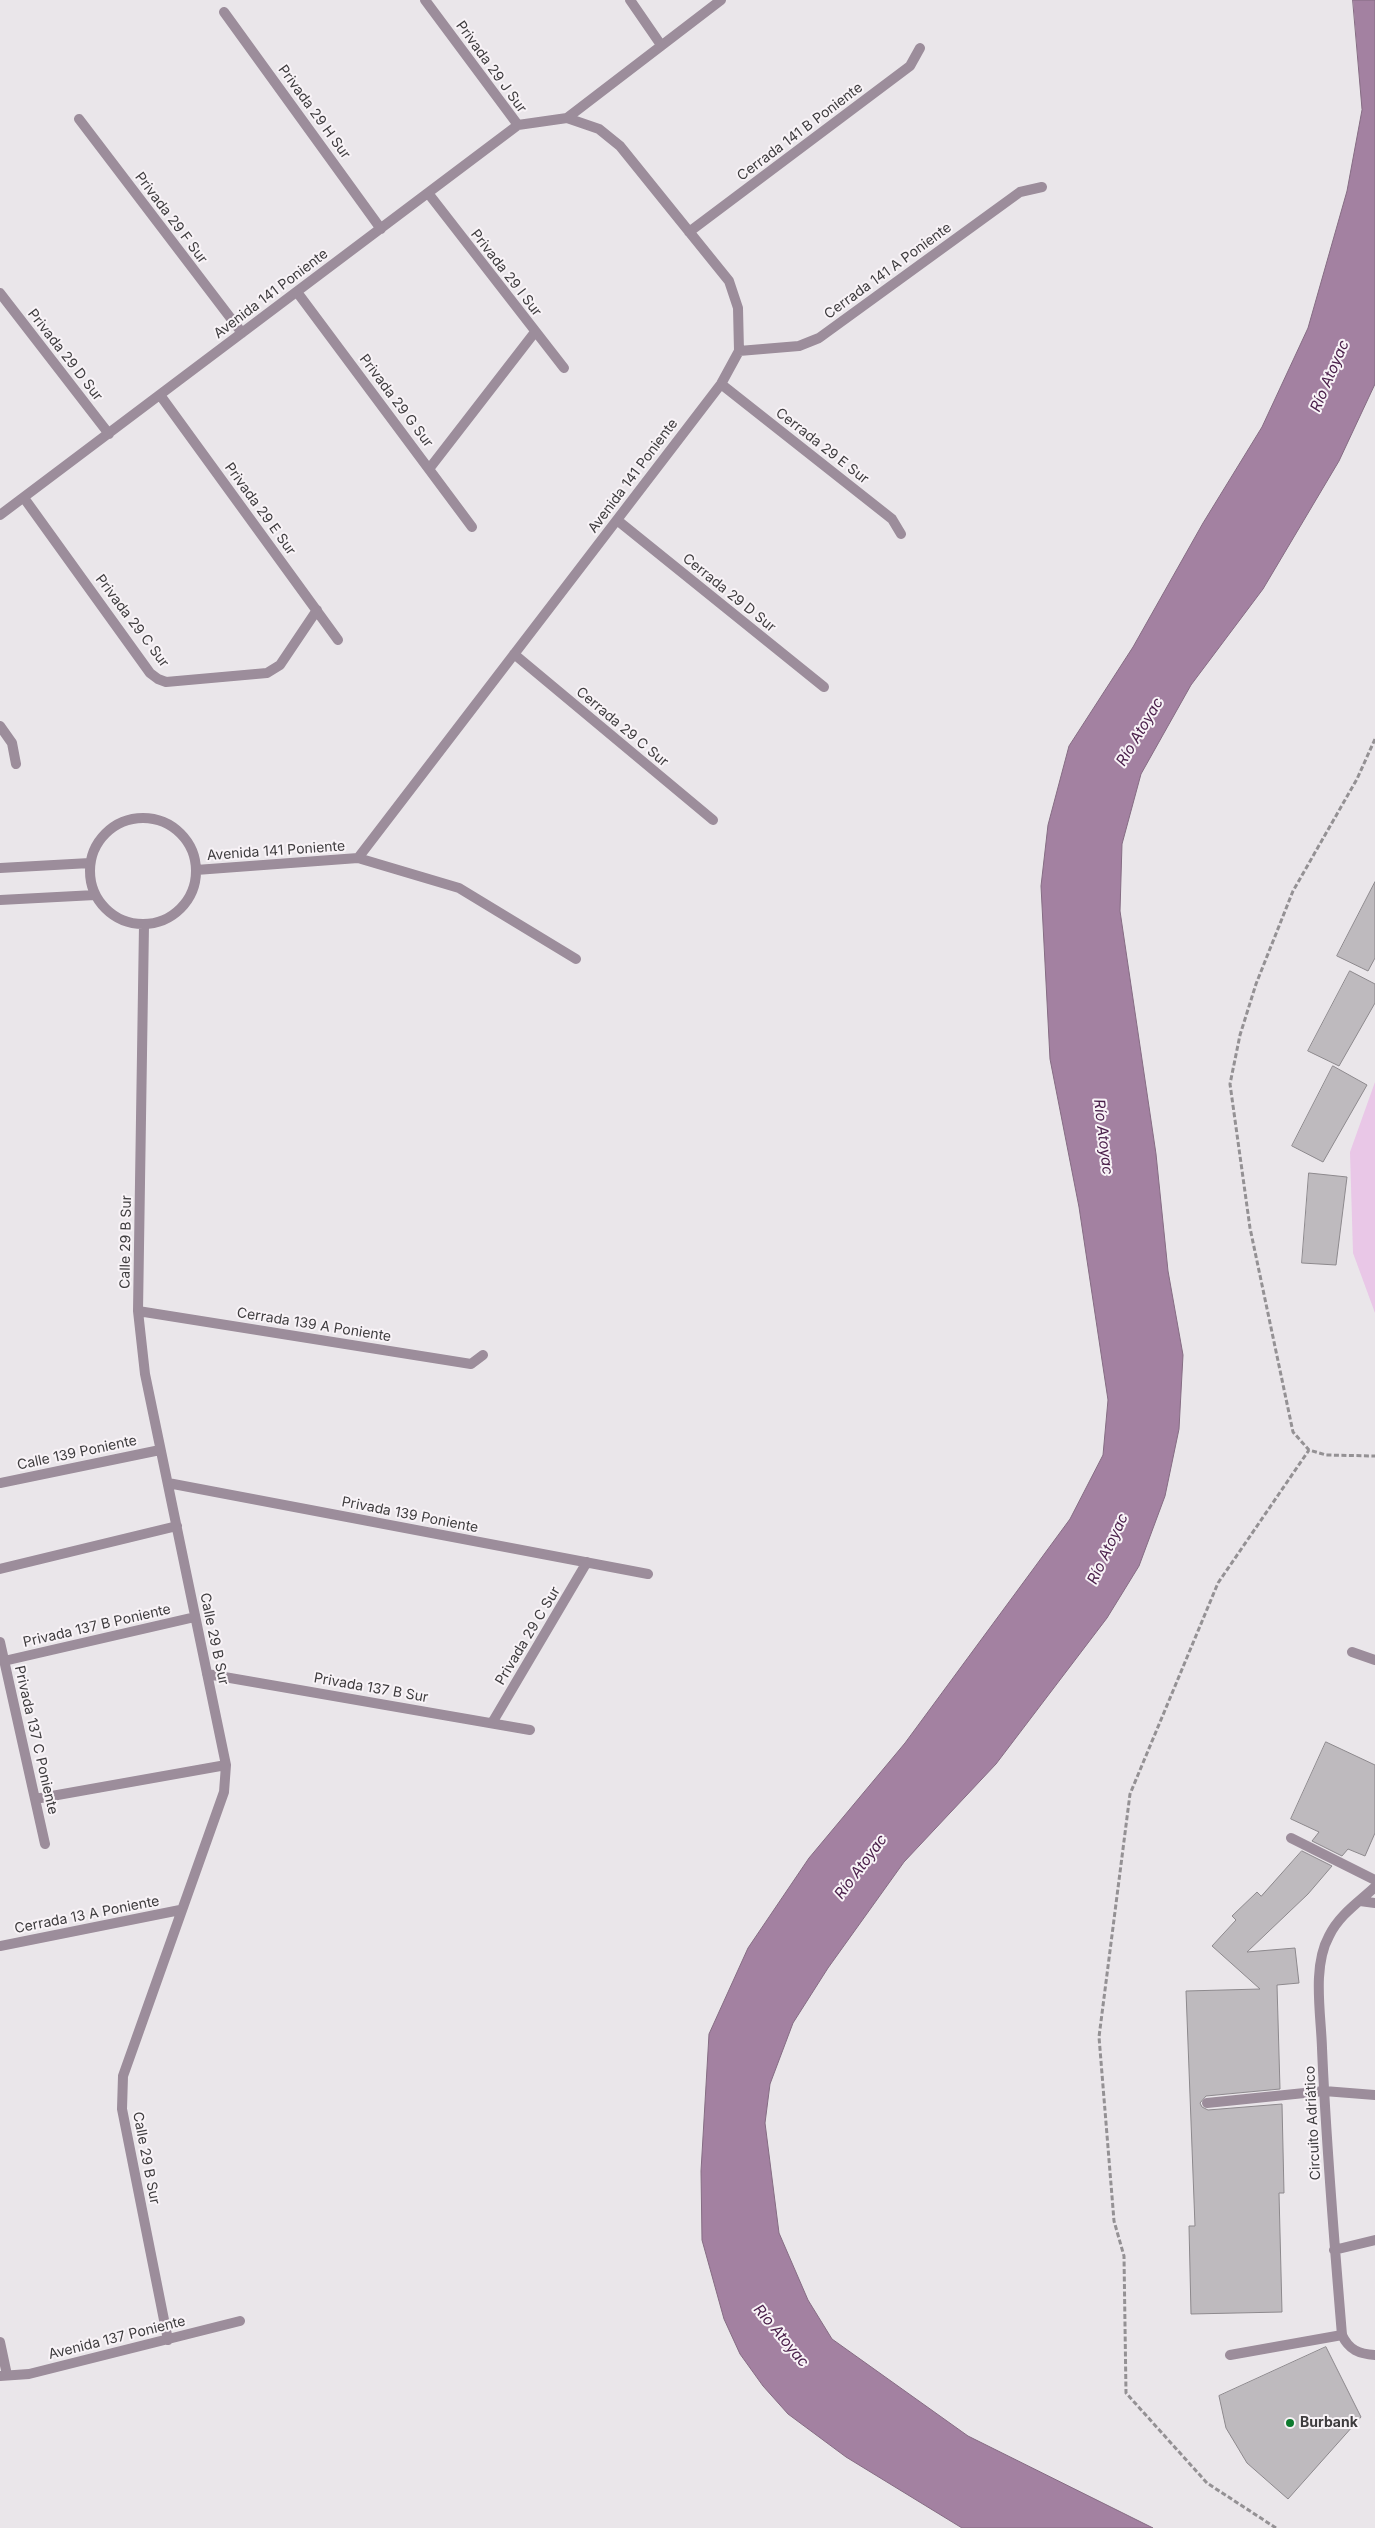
<!DOCTYPE html>
<meta charset="utf-8">
<style>
body{margin:0}
canvas{display:block;background:#eae6ea}
</style>
<canvas width="1375" height="2528"></canvas>
<script>
const ctx = document.querySelector('canvas').getContext('2d');
ctx.lineJoin = 'round';
function fill(path, color) {
  ctx.fillStyle = color;
  ctx.fill(path, 'evenodd');
}
function stroke(path, color, width, dash) {
  ctx.strokeStyle = color;
  ctx.lineWidth = width;
  ctx.lineCap = dash ? 'butt' : 'round';
  ctx.setLineDash(dash || []);
  ctx.stroke(path);
}
function label(font, color, halo, rows, align = 'center') {
  ctx.font = font + ' Inter,sans-serif';
  ctx.lineWidth = 4;
  ctx.setLineDash([]);
  ctx.textBaseline = 'middle';
  ctx.strokeStyle = halo;
  ctx.fillStyle = color;
  for (const [text, x, y, turn = 0] of rows) {
    ctx.save();
    ctx.translate(x, y);
    ctx.rotate((+turn || 0) * Math.PI / 180);
    ctx.textAlign = isNaN(turn) ? turn : align;
    if (halo) ctx.strokeText(text, 0, 0);
    ctx.fillText(text, 0, 0);
    ctx.restore();
  }
}
const green = new Path2D(`
 M 1375,1082 L 1375,1313 L 1353,1253 L 1350,1152 Z`);
const water = new Path2D(`
 M 1353,0 L 1375,0 L 1375,384 L 1339,461 L 1263,589 L 1191,685 L 1141,774 L 1122,844 L 1120,911 L 1156,1154 L 1168,1271 L 1183,1355 L 1179,1429 L 1165,1496 L 1139,1566 L 1107,1618 L 996,1764 L 904,1862 L 828,1968 L 793,2023 L 770,2084 L 765,2123 L 779,2233 L 808,2300 L 832,2339 L 968,2436 L 1153,2528 L 962,2528 L 846,2457 L 788,2414 L 763,2386 L 740,2354 L 724,2319 L 702,2240 L 701,2171 L 709,2034 L 748,1948 L 809,1858 L 905,1743 L 1034,1568 L 1070,1519 L 1103,1455 L 1108,1400 L 1079,1207 L 1050,1059 L 1041,886 L 1048,825 L 1069,746 L 1133,647 L 1203,523 L 1262,427 L 1308,328 L 1347,191 L 1362,110 Z`);
const building = new Path2D(`
 M 1375,882 L 1375,958 L 1368,971 L 1337,956 Z
 M 1350,971 L 1375,984 L 1375,1003 L 1339,1066 L 1308,1051 Z
 M 1333,1066 L 1367,1085 L 1323,1162 L 1292,1146 Z
 M 1309,1173 L 1347,1177 L 1336,1265 L 1302,1263 Z
 M 1326,1742 L 1375,1765 L 1375,1833 L 1365,1856 L 1348,1849 L 1342,1856 L 1312,1841 L 1319,1832 L 1291,1819 Z
 M 1302,1851 L 1332,1866 L 1308,1894 L 1247,1952 L 1295,1948 L 1299,1983 L 1277,1985 L 1280,2089 L 1206,2096 L 1200,2103 L 1202,2107 L 1208,2110 L 1282,2104 L 1284,2193 L 1279,2193 L 1282,2312 L 1191,2314 L 1189,2226 L 1195,2226 L 1186,1991 L 1260,1989 L 1212,1946 L 1236,1920 L 1232,1916 L 1257,1892 L 1261,1896 Z
 M 1326,2347 L 1361,2417 L 1288,2499 L 1247,2463 L 1226,2428 L 1219,2396 Z`);
const path = new Path2D(`
 M 1375,739 L 1357,779 L 1293,891 L 1256,984 L 1240,1035 L 1230,1084 L 1250,1228 L 1293,1432 L 1309,1450 L 1326,1455 L 1375,1456
 M 1276,2528 L 1207,2483 L 1126,2393 L 1124,2256 L 1114,2221 L 1099,2037 L 1130,1794 L 1218,1583 L 1309,1450`);
const service = new Path2D(`
 M 1291,1838 L 1375,1880
 M 1207,2103 L 1324,2091
 M 1230,2355 L 1342,2335`);
const minor = new Path2D(`
 M 425,0 L 518,125
 M 630,0 L 661,45
 M 224,12 L 381,229
 M 79,119 L 242,333
 M 428,193 L 564,368
 M 689,232 L 910,66 L 920,48
 M 297,292 L 472,527
 M 0,293 L 109,434
 M 739,351 L 799,346 L 819,338 L 1020,192 L 1042,187
 M 721,384 L 892,519 L 901,534
 M 160,395 L 338,640
 M 429,469 L 535,332
 M 24,498 L 150,673 L 158,679 L 166,682 L 267,673 L 280,665 L 317,610
 M 0,515 L 518,125 L 567,118 L 721,0
 M 617,520 L 824,687
 M 514,654 L 713,820
 M 0,726 L 12,743 L 16,764
 M90 871a53 53 0 1 1 106 0a53 53 0 1 1-106 0Z
 M 358,858 L 721,384 L 739,351 L 738,308 L 729,281 L 620,146 L 599,129 L 567,118
 M 0,868 L 90,863
 M 196,870 L 358,858 L 459,888 L 576,959
 M 0,900 L 95,895
 M 144,925 L 138,1311 L 145,1374 L 226,1765 L 224,1792 L 123,2076 L 122,2109 L 168,2340
 M 138,1311 L 471,1364 L 483,1355
 M 0,1483 L 160,1450
 M 168,1483 L 648,1574
 M 0,1569 L 177,1526
 M 0,1642 L 45,1844
 M 1352,1652 L 1375,1660
 M 4,1661 L 195,1617
 M 207,1674 L 530,1730
 M 492,1723 L 587,1562
 M 35,1799 L 226,1765
 M 1375,1887 C 1359,1902 1339,1915 1329,1936 C 1312,1967 1321,2014 1322,2048 C 1326,2144 1334,2239 1342,2335 C 1349,2350 1359,2354 1375,2355
 M 1360,1901 L 1375,1903
 M 0,1946 L 180,1910
 M 1324,2091 L 1375,2095
 M 1334,2250 L 1375,2240
 M 0,2342 L 7,2375
 M 0,2376 L 29,2374 L 240,2321`);
const markers = [
 [1290,2423,5,"#0e7a2f"]
];
const streetNames = [
 ["Privada 29 J Sur",491,67,54],
 ["Privada 29 H Sur",314,112,54],
 ["Cerrada 141 B Poniente",800,132,-37],
 ["Privada 29 F Sur",171,218,53],
 ["Cerrada 141 A Poniente",888,271,-36],
 ["Privada 29 I Sur",506,273,52],
 ["Avenida 141 Poniente",271,294,-37],
 ["Privada 29 D Sur",65,355,52],
 ["Privada 29 G Sur",396,401,53],
 ["Cerrada 29 E Sur",822,446,38],
 ["Avenida 141 Poniente",633,476,-53],
 ["Privada 29 E Sur",260,509,54],
 ["Cerrada 29 D Sur",729,593,39],
 ["Privada 29 C Sur",132,621,53],
 ["Cerrada 29 C Sur",622,727,40],
 ["Avenida 141 Poniente",276,851,-4],
 ["Calle 29 B Sur",126,1242,-89],
 ["Cerrada 139 A Poniente",314,1325,9],
 ["Calle 139 Poniente",77,1453,-12],
 ["Privada 139 Poniente",410,1515,11],
 ["Privada 137 B Poniente",97,1626,-13],
 ["Privada 29 C Sur",528,1636,-59],
 ["Calle 29 B Sur",214,1639,78],
 ["Privada 137 B Sur",371,1688,10],
 ["Privada 137 C Poniente",36,1740,77],
 ["Cerrada 13 A Poniente",87,1915,-11],
 ["Circuito Adriático",1313,2123,-93],
 ["Calle 29 B Sur",146,2158,79],
 ["Avenida 137 Poniente",117,2338,-14]
];
const poiNames = [
 ["Burbank",1300,2423]
];
const waterNames = [
 ["Río Atoyac",1330,376,-67],
 ["Río Atoyac",1140,732,-59],
 ["Río Atoyac",1103,1137,83],
 ["Río Atoyac",1108,1549,-65],
 ["Río Atoyac",861,1867,-53],
 ["Río Atoyac",781,2336,50]
];
fill(green, '#e9c7e7');
fill(water, '#a381a1');
stroke(water, '#856c83', 1);
fill(building, '#bebabe');
stroke(building, '#8d898d', 1);
stroke(path, '#949194', 3, [5, 2.5]);
stroke(service, '#9c8d9b', 10);
stroke(minor, '#9c8d9b', 10);
for (const [x, y, r, color] of markers) {
  const dot = new Path2D();
  dot.arc(x, y, r, 0, 2 * Math.PI);
  ctx.fillStyle = color;
  ctx.fill(dot);
  stroke(dot, '#f8f3f7', 2);
}
label('14px', '#3e3c3e', '#f8f3f7', streetNames);
label('bold 14px', '#3e3c3e', '#f8f3f7', poiNames, 'left');
label('italic 15px', '#4b204b', '#f8f3f7', waterNames);
</script>
